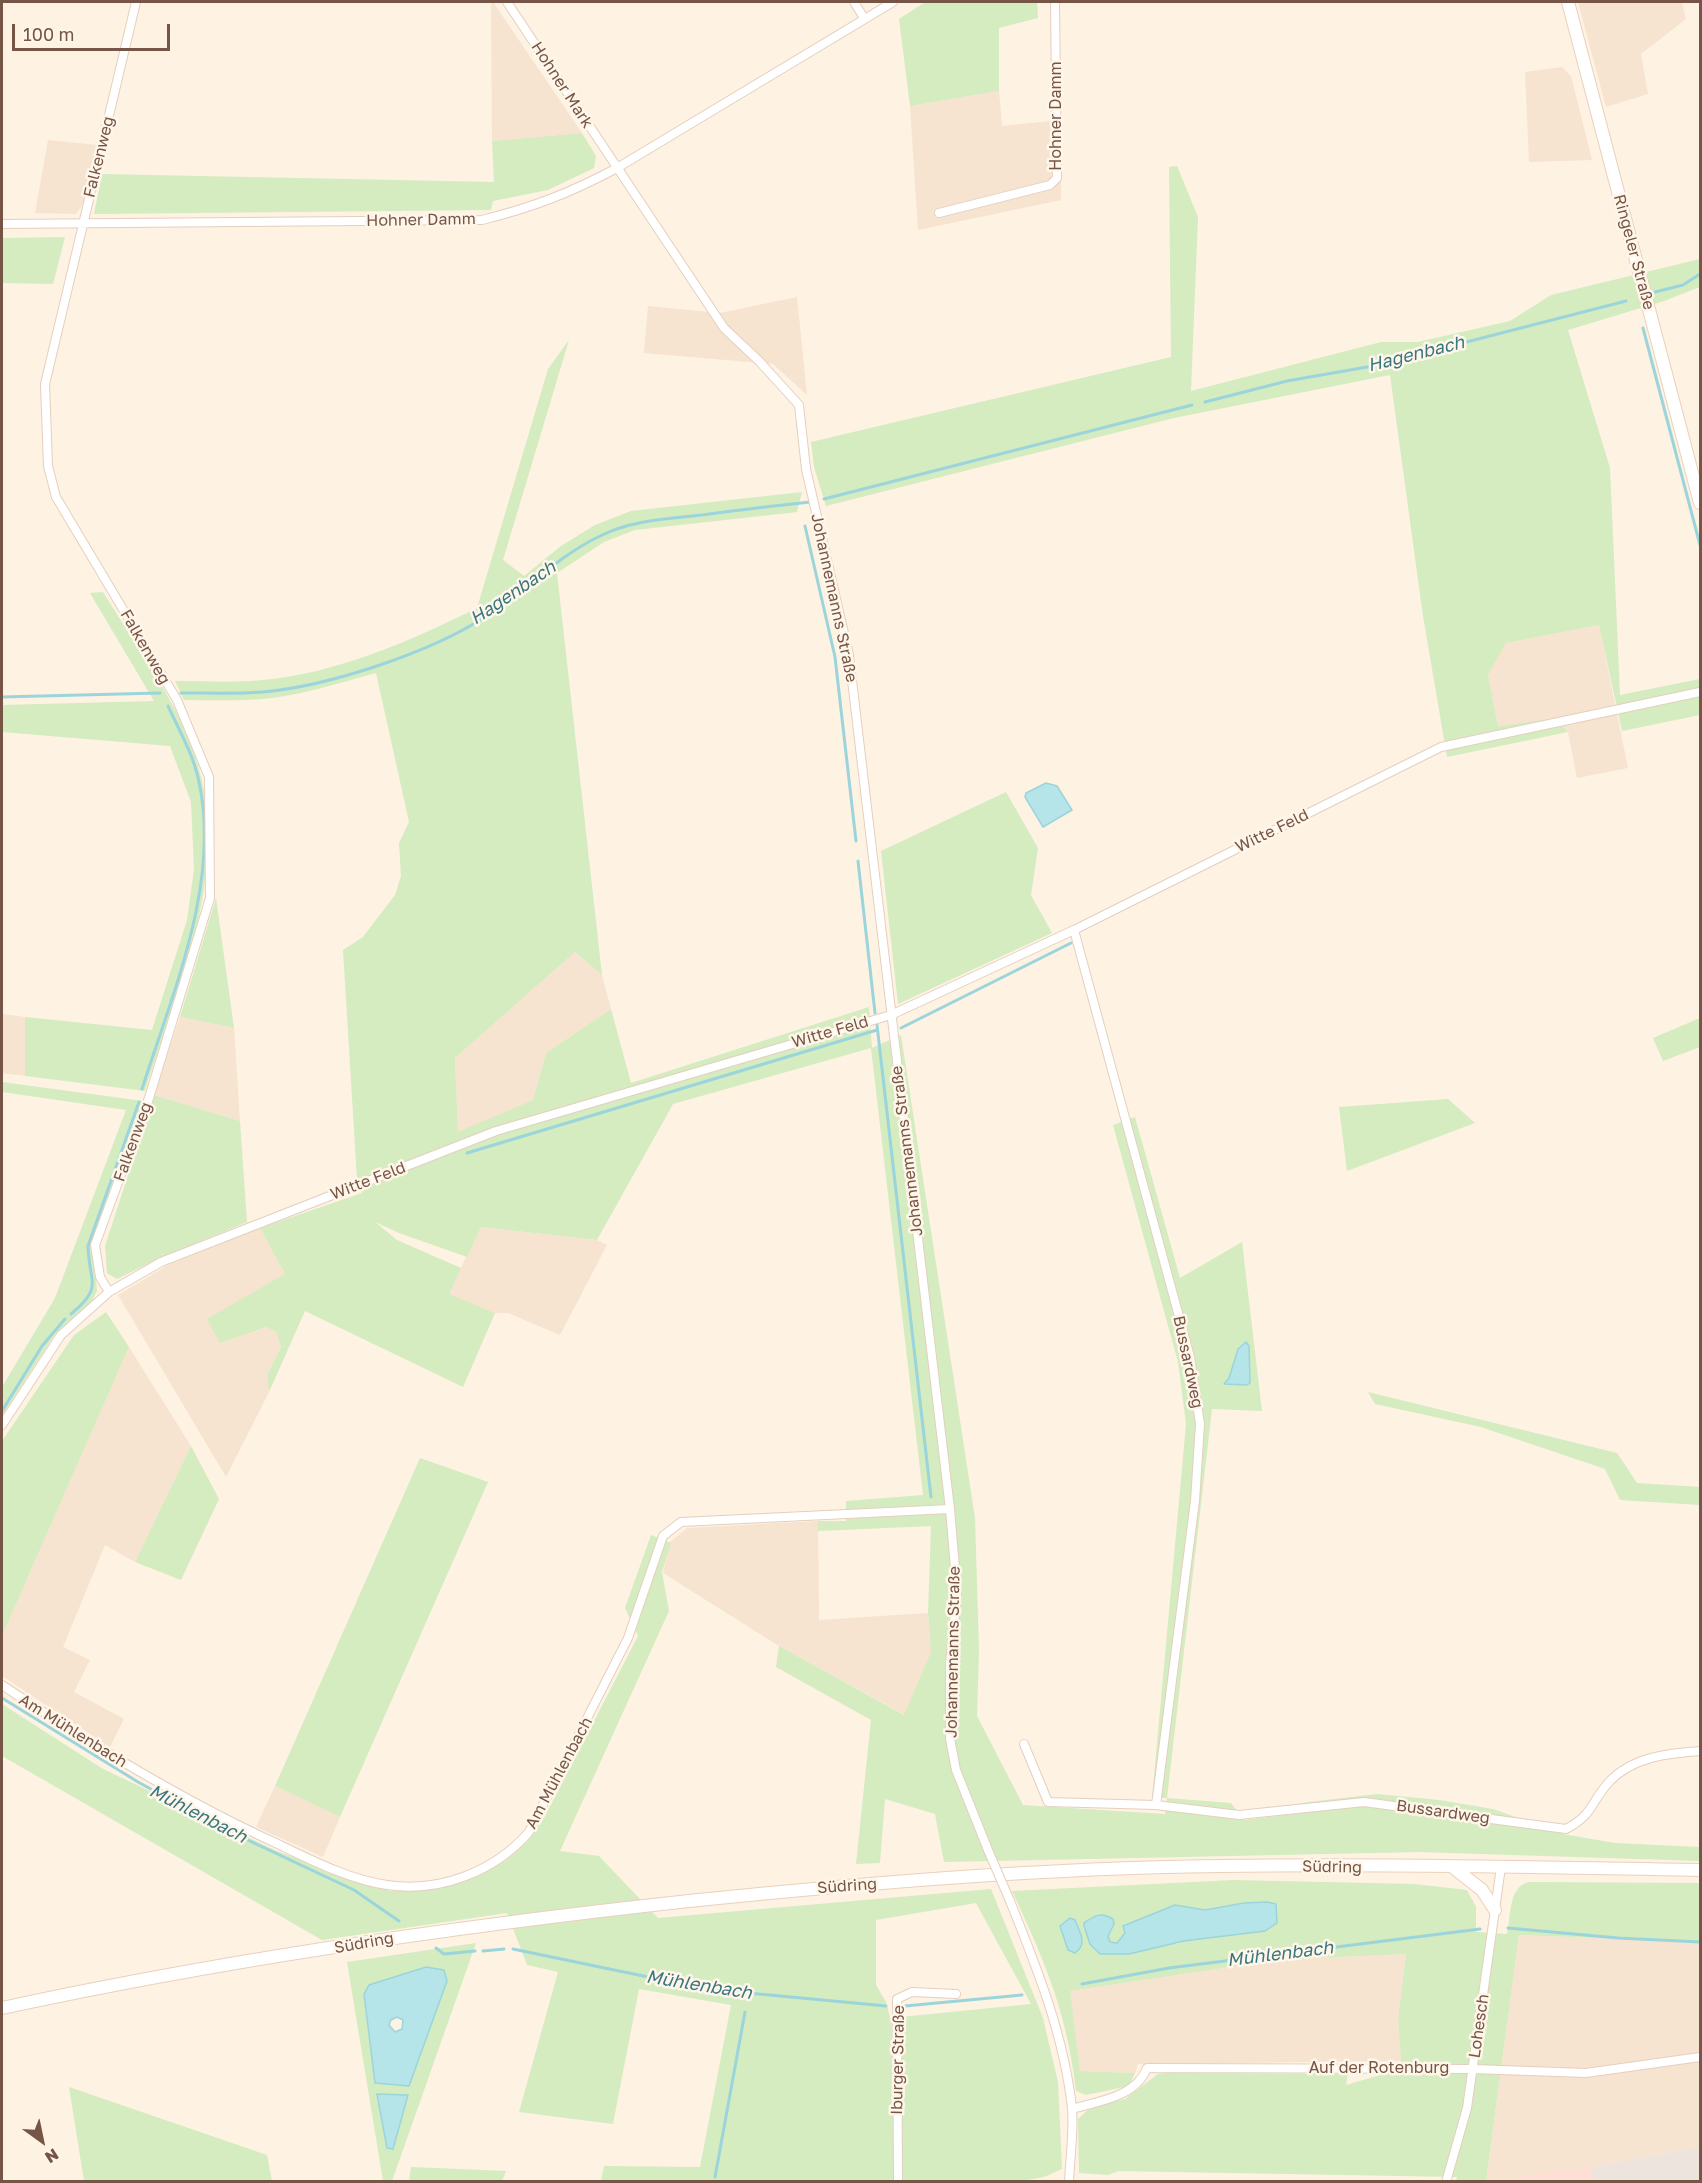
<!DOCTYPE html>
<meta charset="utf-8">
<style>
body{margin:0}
#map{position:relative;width:1702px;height:2183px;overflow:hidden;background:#fef2e2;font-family:"Golos Text",sans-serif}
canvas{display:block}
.frame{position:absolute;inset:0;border:3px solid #775546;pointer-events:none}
.north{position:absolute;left:12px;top:2111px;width:60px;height:60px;-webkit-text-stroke:4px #fff6ea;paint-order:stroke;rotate:147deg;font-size:16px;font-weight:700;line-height:24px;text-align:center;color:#775546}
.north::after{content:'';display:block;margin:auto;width:21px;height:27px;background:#775546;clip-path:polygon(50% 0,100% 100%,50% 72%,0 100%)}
.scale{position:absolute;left:12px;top:24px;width:158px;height:27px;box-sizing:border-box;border:3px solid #775546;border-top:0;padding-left:8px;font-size:18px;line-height:21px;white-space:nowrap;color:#775546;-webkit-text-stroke:4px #fff6ea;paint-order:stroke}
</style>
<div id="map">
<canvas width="1702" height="2183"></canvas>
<div class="frame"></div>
<div class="north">N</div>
<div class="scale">100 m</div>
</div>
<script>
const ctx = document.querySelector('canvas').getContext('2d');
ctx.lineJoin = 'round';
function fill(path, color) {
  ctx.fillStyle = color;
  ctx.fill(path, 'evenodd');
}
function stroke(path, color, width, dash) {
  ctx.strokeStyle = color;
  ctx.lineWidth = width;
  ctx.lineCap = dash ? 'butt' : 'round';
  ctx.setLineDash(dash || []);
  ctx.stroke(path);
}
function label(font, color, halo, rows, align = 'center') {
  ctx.font = font + ' "Golos Text",sans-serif';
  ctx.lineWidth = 5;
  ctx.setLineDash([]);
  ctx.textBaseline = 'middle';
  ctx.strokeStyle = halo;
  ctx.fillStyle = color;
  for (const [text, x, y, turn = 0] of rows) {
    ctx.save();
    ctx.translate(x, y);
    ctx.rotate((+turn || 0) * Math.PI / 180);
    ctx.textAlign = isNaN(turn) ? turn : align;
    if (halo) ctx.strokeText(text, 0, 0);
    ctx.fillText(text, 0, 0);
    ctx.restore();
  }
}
const residential = new Path2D(`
 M 491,2 L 493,2 L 582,133 L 492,141 Z
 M 1578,2 L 1682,2 L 1686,19 L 1641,54 L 1648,94 L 1606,107 Z
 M 1562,67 L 1571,76 L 1592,160 L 1529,162 L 1525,72 Z
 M 999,91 L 1002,126 L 1061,120 L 1061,200 L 918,230 L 910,106 Z
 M 48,140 L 97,145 L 85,201 L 76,214 L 35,213 Z
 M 797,297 L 807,395 L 773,364 L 644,353 L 648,306 L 720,313 Z
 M 1599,625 L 1628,768 L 1577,778 L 1568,732 L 1555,718 L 1498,726 L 1488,675 L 1506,643 Z
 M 575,952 L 602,975 L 611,1009 L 546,1053 L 533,1100 L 458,1133 L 455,1058 Z
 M 2,1014 L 25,1017 L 25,1076 L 2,1073 Z
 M 180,1017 L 234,1028 L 240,1121 L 154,1095 Z
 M 481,1227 L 597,1240 L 607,1245 L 560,1335 L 508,1313 L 495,1313 L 448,1294 Z
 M 260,1228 L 285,1274 L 220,1343 L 268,1327 L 276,1332 L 281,1347 L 267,1375 L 269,1392 L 226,1477 L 118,1295 L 168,1265 Z
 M 129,1347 L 191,1446 L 135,1562 L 105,1545 L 63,1647 L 90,1660 L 74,1692 L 124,1719 L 110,1747 L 2,1676 L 2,1636 Z
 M 818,1521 L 819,1620 L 928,1613 L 931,1652 L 905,1715 L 779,1646 L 663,1573 L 670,1542 L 687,1528 Z
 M 275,1786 L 340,1817 L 323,1857 L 256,1827 Z
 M 1519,1935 L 1700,1942 L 1700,2147 L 1591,2167 L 1486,2182 Z
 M 1406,1954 L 1398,2019 L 1401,2061 L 1138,2064 L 1135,2073 L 1080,2071 L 1069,1991 L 1277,1960 Z`);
const commercial = new Path2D(`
 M 1591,2167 L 1594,2181 L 1490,2181 Z`);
const industrial = new Path2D(`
 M 1700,2147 L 1700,2181 L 1594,2181 L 1591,2167 Z`);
const green = new Path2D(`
 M 925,2 L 1037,2 L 1038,18 L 999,28 L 999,91 L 910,106 L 899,19 Z
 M 582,133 L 596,156 L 594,168 L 548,190 L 493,201 L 491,210 L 94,214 L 102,174 L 494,182 L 492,141 Z
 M 1177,166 L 1198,217 L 1191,391 L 1381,342 L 1418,342 L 1510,321 L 1551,295 L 1700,259 L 1700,287 L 1664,301 L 1568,330 L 1610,468 L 1620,695 L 1700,679 L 1700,715 L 1622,731 L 1599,625 L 1506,643 L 1488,675 L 1498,726 L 1555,718 L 1568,732 L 1447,757 L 1423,616 L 1390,375 L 1174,418 L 826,506 L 814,467 L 811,442 L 1171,357 L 1169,167 Z
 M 65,237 L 53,284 L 2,283 L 2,238 Z
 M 569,340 L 503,560 L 524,576 L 561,546 L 595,525 L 631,511 L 802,492 L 797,512 L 635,530 L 604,542 L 557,573 L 602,975 L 575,952 L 455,1058 L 458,1132 L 533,1100 L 546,1053 L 611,1009 L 631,1083 L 869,1007 L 872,1048 L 901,1035 L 975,1518 L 979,1651 L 977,1716 L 1023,1805 L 1165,1814 L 1167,1798 L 1152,1798 L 1186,1424 L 1178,1362 L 1113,1125 L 1135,1117 L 1180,1278 L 1242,1242 L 1262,1411 L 1212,1409 L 1167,1798 L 1231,1803 L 1244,1820 L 1300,1813 L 1301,1803 L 1377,1794 L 1439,1800 L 1493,1809 L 1563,1834 L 1615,1843 L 1700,1847 L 1700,1861 L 1420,1852 L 944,1862 L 935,1814 L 885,1799 L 880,1863 L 856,1864 L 871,1720 L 776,1667 L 779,1646 L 904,1715 L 931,1652 L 928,1613 L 931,1526 L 818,1531 L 818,1521 L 846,1521 L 846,1501 L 923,1495 L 871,1048 L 673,1104 L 597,1240 L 481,1227 L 467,1257 L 399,1233 L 375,1222 L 397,1240 L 461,1268 L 449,1294 L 495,1313 L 463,1387 L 305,1311 L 269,1392 L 267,1375 L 281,1347 L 276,1332 L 267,1327 L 220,1343 L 207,1319 L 285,1274 L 260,1228 L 362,1193 L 357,1179 L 343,950 L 363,937 L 395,895 L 401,876 L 399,843 L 409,822 L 376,673 C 339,683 302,695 263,699 C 237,701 211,700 184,700 L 175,681 C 204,681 234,683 263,680 C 338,673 410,641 477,608 L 548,369 Z
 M 103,592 C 139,651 187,713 202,781 C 225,886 176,994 145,1091 L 25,1076 L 25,1017 L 152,1030 L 187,920 L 194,869 L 191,802 L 170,746 L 2,732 L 2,705 L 154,701 L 90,593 Z
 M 1006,792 L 1038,848 L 1031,895 L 1052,933 L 898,1004 L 881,851 Z
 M 216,898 L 234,1028 L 180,1017 Z
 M 1700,1018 L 1700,1047 L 1663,1061 L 1653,1038 Z
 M 2,1082 L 143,1101 L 93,1245 L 97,1291 L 92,1301 L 55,1334 L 2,1416 L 2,1387 L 55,1298 L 126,1110 L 2,1092 Z
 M 154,1095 L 240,1121 L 247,1222 L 160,1258 L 117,1279 L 107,1273 L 105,1246 Z
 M 1448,1099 L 1475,1123 L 1347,1171 L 1339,1107 Z
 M 106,1312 L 129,1347 L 2,1636 L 2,1441 L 74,1335 Z
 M 1368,1392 L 1617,1453 L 1637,1483 L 1700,1487 L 1700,1505 L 1620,1500 L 1605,1469 L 1481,1427 L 1375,1404 Z
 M 191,1446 L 219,1499 L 181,1580 L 135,1562 Z
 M 420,1458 L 488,1482 L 340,1817 L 275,1786 Z
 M 651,1535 L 671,1543 L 662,1572 L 669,1611 L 560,1851 L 599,1856 L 658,1918 L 991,1889 L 1043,2018 L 1058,2082 L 1062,2169 L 1044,2177 L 1016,2182 L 601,2181 L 604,2166 L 700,2167 L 731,2005 L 639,1989 L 613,2124 L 519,2112 L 558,1972 L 527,1965 L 507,1913 L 322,1940 L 2,1756 L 2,1704 L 103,1769 L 277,1851 L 390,1891 L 449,1886 L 478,1876 L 507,1859 L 528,1841 L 543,1820 L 638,1636 L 625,1608 ZM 976,1903 L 1031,2004 L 890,2018 L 886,2002 L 876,1985 L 876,1920 Z
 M 1233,1880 L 1414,1884 L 1467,1890 L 1476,1907 L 1476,1932 L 1507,1934 C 1511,1917 1508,1888 1528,1882 L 1700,1883 L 1700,1942 L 1519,1935 L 1486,2181 L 1456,2181 L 1457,2177 L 1118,2171 L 1108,2175 L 1079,2173 L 1078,2119 L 1091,2107 L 1125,2099 L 1158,2074 L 1168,2073 L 1348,2074 L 1346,2085 L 1377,2076 L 1401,2062 L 1398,2019 L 1406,1954 L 1277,1960 L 1070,1991 L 1080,2071 L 1135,2073 L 1129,2086 L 1086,2095 L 1076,2091 C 1067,2012 1045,1962 1012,1891 ZM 1244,1903 L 1191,1939 L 1176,1944 L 1090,1944 L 1114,1924 L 1108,1937 L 1110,1942 L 1117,1943 L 1125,1933 L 1175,1905 L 1205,1910 Z
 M 476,1943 L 392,2181 L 383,2181 L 347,1962 ZM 426,1967 L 409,2086 L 369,1985 Z
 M 69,2087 L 267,2155 L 272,2181 L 84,2181 Z
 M 411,2167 L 506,2171 L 502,2181 L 409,2181 Z`);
const water = new Path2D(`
 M 1046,783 L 1057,786 L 1072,810 L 1043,827 L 1025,797 L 1026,793 Z
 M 1246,1342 L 1249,1346 L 1250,1383 L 1247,1385 L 1224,1384 L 1229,1378 L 1238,1349 Z
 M 1267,1902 L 1276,1904 L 1277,1923 L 1265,1931 L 1184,1941 L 1129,1954 L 1100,1954 L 1090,1944 L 1084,1926 L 1084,1923 C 1095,1915 1101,1912 1113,1919 L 1114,1924 L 1108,1936 L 1110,1942 L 1117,1943 L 1125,1933 L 1123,1926 L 1175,1905 L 1205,1910 L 1244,1903 Z
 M 1070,1918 L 1075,1920 C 1080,1933 1088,1944 1075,1953 L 1068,1950 L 1060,1926 Z
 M 426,1967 L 444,1970 L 447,1981 L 409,2086 L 375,2083 L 364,1994 L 369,1985 ZM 397,2017 L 403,2020 L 402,2029 L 395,2032 L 389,2025 L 391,2020 Z
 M 377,2094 L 408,2095 L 393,2149 L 387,2148 Z`);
const stream = new Path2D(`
 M 1655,292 L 1683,285 L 1700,274
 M 1643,328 L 1700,545
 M 1205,402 L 1287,381 L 1373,366 L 1626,301
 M 824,499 L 1192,405
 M 805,526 L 835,657 L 856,841
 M 181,693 C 208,693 236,694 263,692 C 329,686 429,653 485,617 C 524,592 558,556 600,536 C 632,520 667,519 702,515 C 738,510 774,506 810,502
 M 2,697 L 160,693
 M 858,861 L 875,1013
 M 877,1025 L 931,1497
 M 901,1028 L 1071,943
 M 142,1089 C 172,994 221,883 199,782 C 194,756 179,730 168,706
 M 467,1153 L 877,1030
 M 71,1314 C 104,1287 89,1283 88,1246 L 139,1102
 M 2,1411 L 42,1346 L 65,1319
 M 2,1698 L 138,1782 L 220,1827 L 354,1890 L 399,1921
 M 1508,1928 L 1618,1938 L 1700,1942
 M 436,1948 L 444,1954 L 475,1951
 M 513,1949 L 706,1989 L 886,2006
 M 483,1951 L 504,1949
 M 1082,1984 L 1169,1968 L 1480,1929
 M 905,2006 L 1022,1995
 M 715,2177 L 745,2012`);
const street = new Path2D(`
 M 507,2 L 724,328 L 759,361 L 799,405 L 806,469 L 849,655 L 950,1509 L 957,1592 L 950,1664 L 950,1739 L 956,1770 L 988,1850
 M 854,2 L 864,18
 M 939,213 L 1050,185 L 1057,178 L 1055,2
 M 2,224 L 482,220 C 534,207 570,193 617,168 L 893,2
 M 1074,930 L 1190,1357 L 1200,1424 L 1195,1501 L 1156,1805 L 1239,1815 L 1364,1802 L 1566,1829 C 1594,1814 1590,1803 1609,1782 C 1632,1757 1669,1753 1700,1751
 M 109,1292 L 100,1277 L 95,1245 L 149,1098 L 210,898 L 209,777 L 177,700 L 56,497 L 48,466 L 45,384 L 136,2
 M 2,1425 L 61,1335 L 109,1292 L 161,1262 L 496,1131 L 891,1015 L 1074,930 L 1441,747 L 1700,692
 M 2,1685 C 91,1744 183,1801 280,1845 C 313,1861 351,1880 387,1885 C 439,1893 494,1872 529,1832 L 628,1638 L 663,1536 L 681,1522 L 950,1509
 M 1024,1744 L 1048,1802 L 1156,1805
 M 1010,1901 C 1037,1968 1064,2035 1072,2108 C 1074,2132 1070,2158 1069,2182
 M 1072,2109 C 1099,2101 1136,2097 1147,2068 L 1473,2069 L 1586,2073 L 1700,2057
 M 898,2182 L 897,1999 L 912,1992 L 956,1994
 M 1446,2182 L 1467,2108 L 1501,1867`);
const secondary = new Path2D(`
 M 1568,2 L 1700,503
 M 1454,1868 L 1482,1890 L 1495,1910
 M 2,2008 C 228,1959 458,1926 689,1901 C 865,1883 1043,1868 1220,1866 C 1380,1864 1540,1867 1700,1870`);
const streetBridge = new Path2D(`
 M 988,1850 L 1010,1901`);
const streetNames = [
 ["Hohner Mark",562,85,57],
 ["Hohner Damm",1056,116,-90],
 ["Falkenweg",99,157,-76],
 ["Hohner Damm",421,220,-1],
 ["Ringeler Straße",1634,252,75],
 ["Johannemanns Straße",834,598,78],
 ["Falkenweg",145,647,60],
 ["Witte Feld",1272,831,-26],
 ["Witte Feld",830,1032,-16],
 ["Falkenweg",133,1142,-70],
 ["Johannemanns Straße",907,1151,-97],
 ["Witte Feld",368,1181,-21],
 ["Bussardweg",1188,1362,78],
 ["Johannemanns Straße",953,1652,-89],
 ["Am Mühlenbach",73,1731,32],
 ["Am Mühlenbach",559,1773,-62],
 ["Bussardweg",1443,1812,8],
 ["Südring",1332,1867,1],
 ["Südring",847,1886,-4],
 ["Südring",364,1943,-10],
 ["Lohesch",1479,2026,-82],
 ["Iburger Straße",898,2060,-89],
 ["Auf der Rotenburg",1379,2068]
];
const waterNames = [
 ["Hagenbach",1416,354,-14],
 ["Hagenbach",513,593,-34],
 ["Mühlenbach",198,1814,27],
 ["Mühlenbach",1280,1954,-7],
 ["Mühlenbach",699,1985,9]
];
fill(residential, '#f6e3d0');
fill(commercial, '#ffdfd5');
fill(industrial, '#ede4dd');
fill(green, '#d4ecc0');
fill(water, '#b5e4e9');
stroke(water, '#9bd5db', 1.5);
stroke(stream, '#9bd5db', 3);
stroke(street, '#e5cfbf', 10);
stroke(secondary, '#ead0bd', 14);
stroke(street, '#fff', 8);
stroke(secondary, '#fff', 12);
stroke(streetBridge, '#e5cfbf', 10, []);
stroke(streetBridge, '#fff', 8);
label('16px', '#775546', '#fff6ea', streetNames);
label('italic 18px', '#39767e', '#fff6ea', waterNames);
</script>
